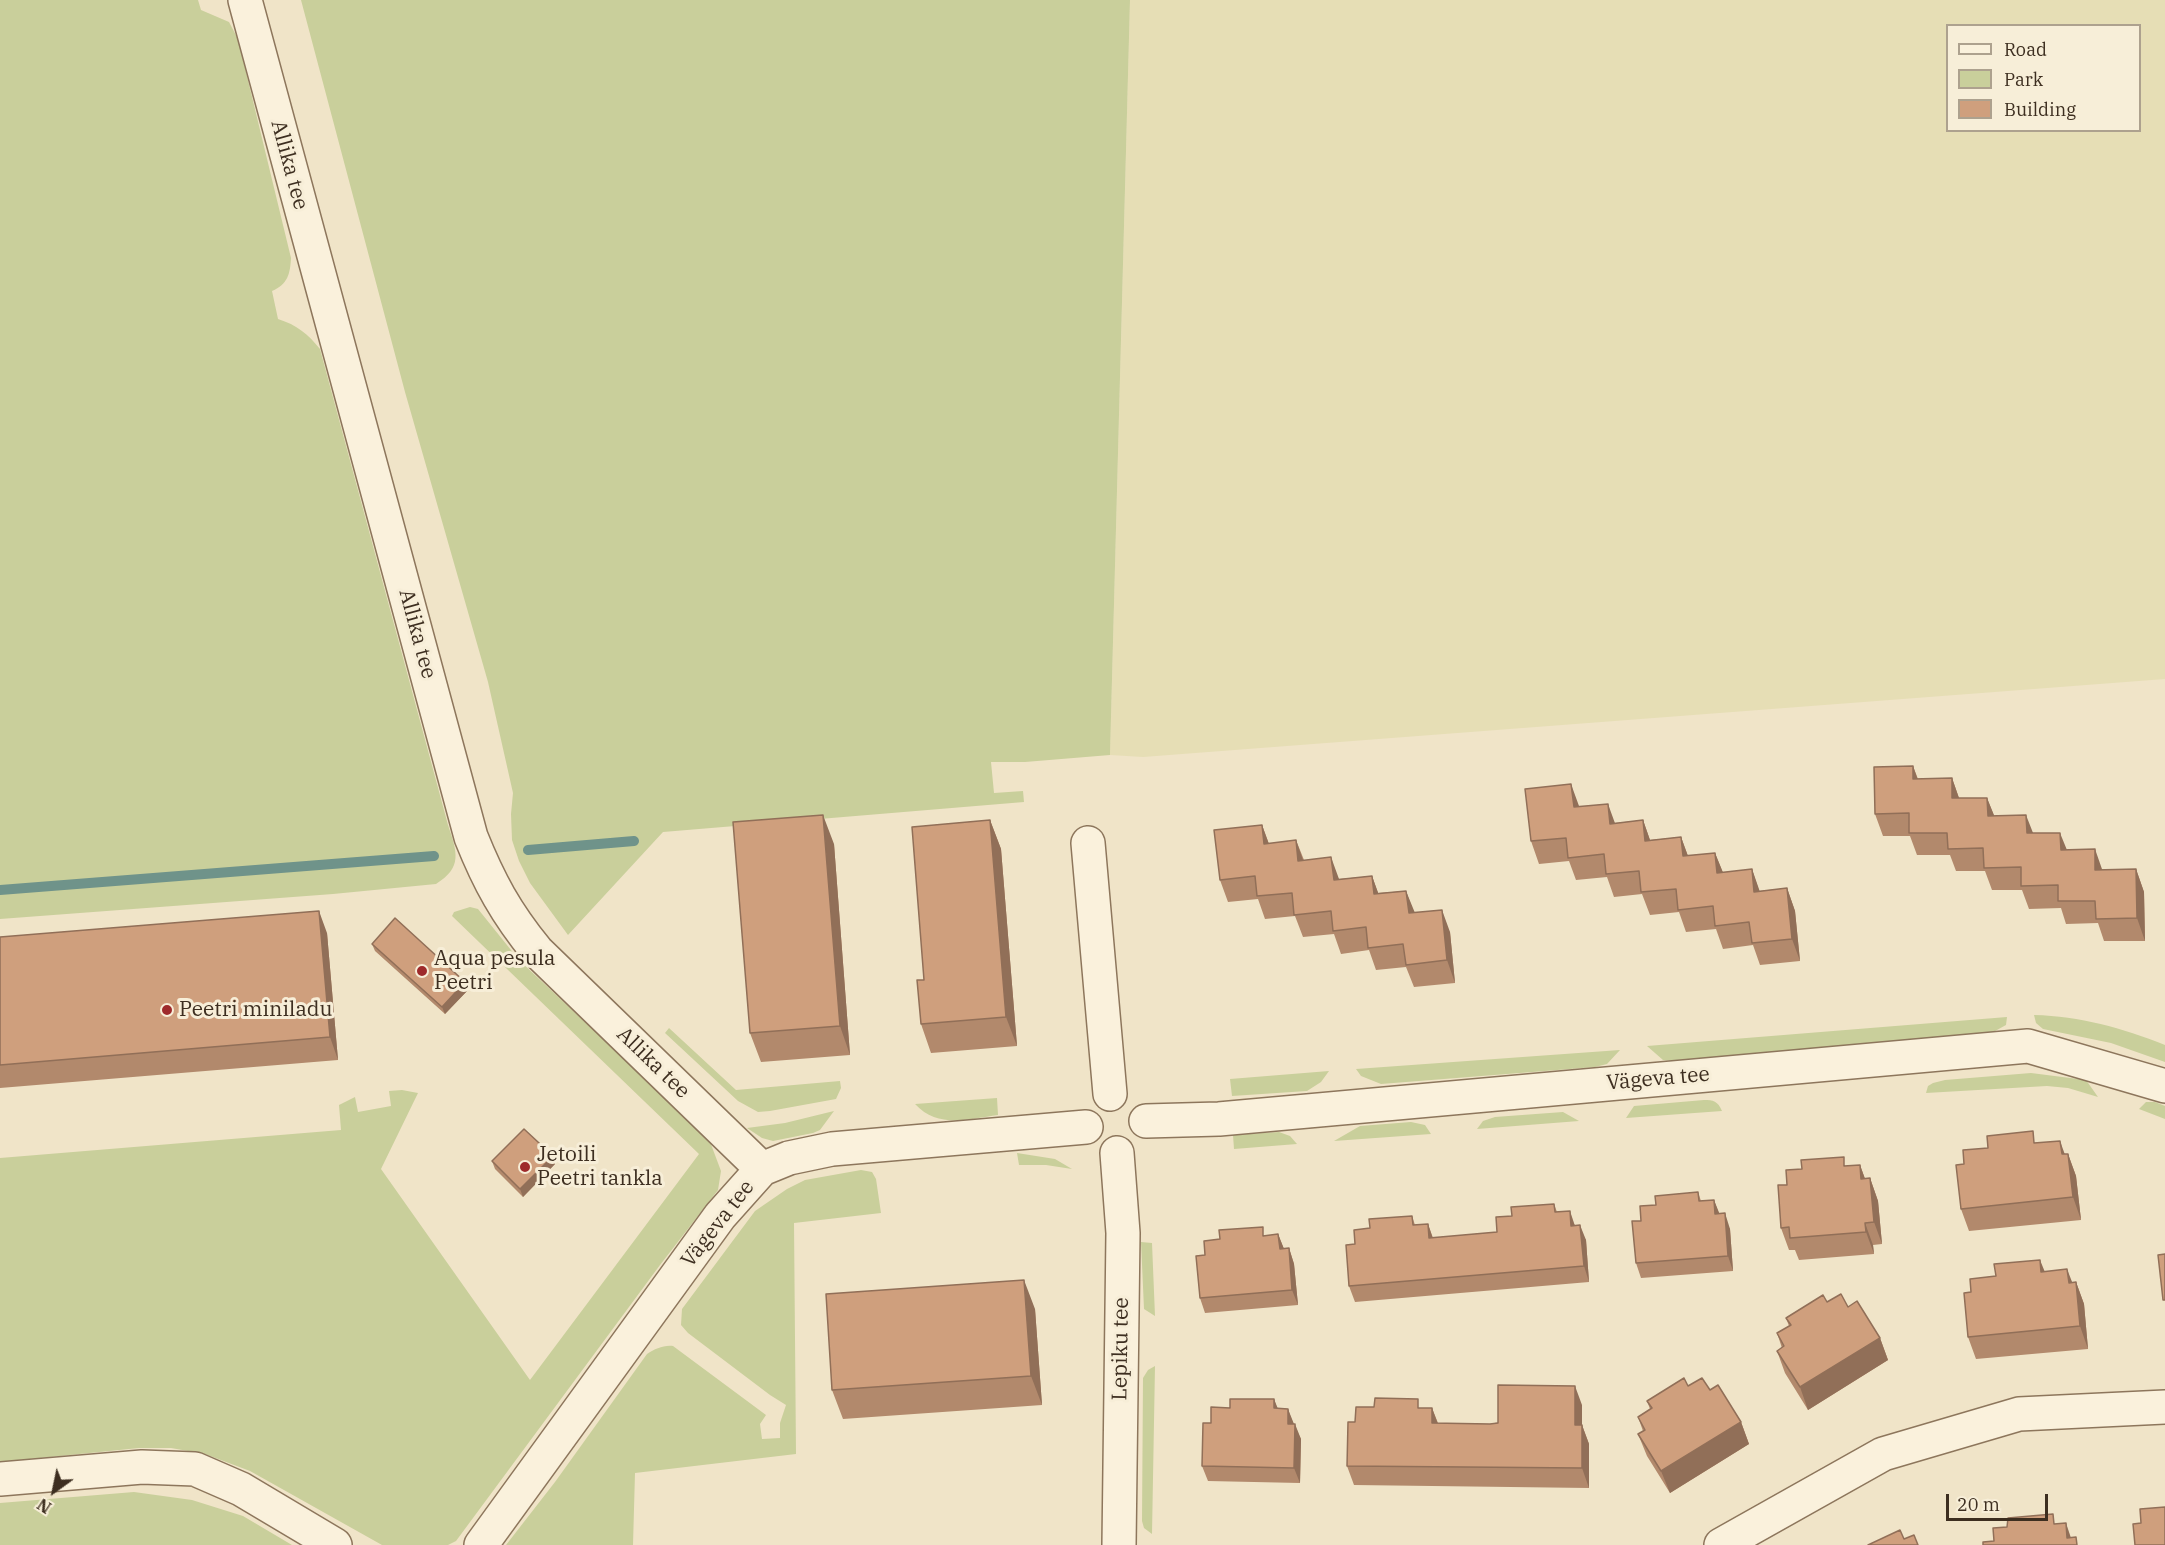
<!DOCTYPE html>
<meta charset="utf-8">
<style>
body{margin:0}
#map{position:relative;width:2165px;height:1545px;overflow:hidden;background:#f0e4c8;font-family:"IBM Plex Serif",serif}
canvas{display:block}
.legend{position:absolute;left:1946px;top:24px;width:195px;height:108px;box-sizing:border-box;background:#f7eed8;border:2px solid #ada18e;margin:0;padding:8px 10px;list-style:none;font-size:18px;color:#3d2e20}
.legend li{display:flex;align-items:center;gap:12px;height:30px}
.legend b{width:30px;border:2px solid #ada18e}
.north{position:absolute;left:24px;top:1461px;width:60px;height:60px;-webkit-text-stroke:4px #f7eed8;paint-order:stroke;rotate:213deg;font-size:16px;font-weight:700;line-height:24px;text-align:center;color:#3d2e20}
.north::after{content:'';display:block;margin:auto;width:21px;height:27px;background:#3d2e20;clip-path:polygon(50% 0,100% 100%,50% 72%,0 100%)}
.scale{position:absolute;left:1946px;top:1494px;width:102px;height:27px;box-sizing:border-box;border:3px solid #3d2e20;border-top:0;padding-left:8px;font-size:18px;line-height:21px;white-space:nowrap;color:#3d2e20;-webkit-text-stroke:4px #f7eed8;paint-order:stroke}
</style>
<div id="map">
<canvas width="2165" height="1545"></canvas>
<ul class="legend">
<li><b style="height:8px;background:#faf1dc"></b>Road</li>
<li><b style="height:16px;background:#c9cf9b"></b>Park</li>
<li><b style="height:16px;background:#cf9f7d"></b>Building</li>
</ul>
<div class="north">N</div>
<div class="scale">20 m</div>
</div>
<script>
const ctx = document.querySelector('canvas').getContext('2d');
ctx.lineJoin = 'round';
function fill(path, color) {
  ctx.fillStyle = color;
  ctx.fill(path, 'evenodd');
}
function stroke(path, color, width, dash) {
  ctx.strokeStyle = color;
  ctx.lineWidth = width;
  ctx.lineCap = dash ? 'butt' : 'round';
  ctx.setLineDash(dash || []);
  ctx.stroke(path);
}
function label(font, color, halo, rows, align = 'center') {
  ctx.font = font + ' "IBM Plex Serif",serif';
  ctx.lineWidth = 6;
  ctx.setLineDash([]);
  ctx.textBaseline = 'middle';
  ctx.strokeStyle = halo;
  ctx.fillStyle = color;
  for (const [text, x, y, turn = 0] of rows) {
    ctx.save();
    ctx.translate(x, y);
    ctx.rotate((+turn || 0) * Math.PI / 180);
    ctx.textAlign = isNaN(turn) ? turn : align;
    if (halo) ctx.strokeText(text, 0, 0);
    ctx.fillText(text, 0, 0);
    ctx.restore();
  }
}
const farmland = new Path2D(`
 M 1130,0 L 2165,0 L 2165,679 L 1143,757 L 1110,755 ZM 1948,26 L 2140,26 L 2140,130 L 1948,130 Z`);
const green = new Path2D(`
 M 0,0 L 198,0 L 201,10 L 229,22 L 238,39 L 291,258 C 290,274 288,284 272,291 L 278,319 C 297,325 308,334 320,349 L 448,825 C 457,852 463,867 436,884 L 333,894 L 0,919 Z
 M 301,0 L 1130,0 L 1110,755 L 1025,762 L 991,762 L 994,793 L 1023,791 L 1024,802 L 663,832 L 568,935 L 530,883 L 519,861 L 512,840 L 511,814 L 513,793 L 488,682 L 405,392 Z
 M 470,907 L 478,909 L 519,960 L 709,1139 L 721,1171 L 718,1190 L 660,1265 L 456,1541 L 448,1545 L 382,1545 L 250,1471 L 205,1454 L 171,1448 L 139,1448 L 0,1462 L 0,1158 L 341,1130 L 339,1105 L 355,1097 L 358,1112 L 391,1106 L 389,1091 L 402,1090 L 418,1093 L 381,1169 L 530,1380 L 699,1154 L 452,916 L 454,912 Z
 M 2034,1015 C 2080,1016 2122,1028 2165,1045 L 2165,1062 L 2111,1043 L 2043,1029 L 2036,1023 Z
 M 2007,1017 L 2006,1025 L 1986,1036 L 1673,1061 L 1663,1060 L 1647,1046 Z
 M 669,1028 L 736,1090 L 840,1081 L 841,1088 L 836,1099 L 770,1111 L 758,1112 L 738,1101 L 665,1033 Z
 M 1620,1050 L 1607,1064 L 1595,1067 L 1381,1084 L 1361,1076 L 1356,1069 Z
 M 1329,1071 L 1321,1082 L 1307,1091 L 1232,1096 L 1230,1079 Z
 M 2031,1073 L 2086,1080 L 2098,1097 L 2068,1088 L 2047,1086 L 1926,1093 L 1928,1086 L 1933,1083 L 1945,1080 Z
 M 997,1098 L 998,1115 C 968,1119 938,1129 915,1104 Z
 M 1704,1100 C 1713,1100 1718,1101 1722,1111 L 1626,1118 L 1634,1106 Z
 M 2146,1102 L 2155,1102 L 2165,1106 L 2165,1119 L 2139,1109 Z
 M 834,1111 L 820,1130 L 813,1133 L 773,1141 L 762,1138 L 747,1128 L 785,1123 Z
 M 1563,1112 L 1579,1121 L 1477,1129 L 1483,1121 L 1495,1117 Z
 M 1411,1122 L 1425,1125 L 1431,1134 L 1334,1141 L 1360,1126 Z
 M 1279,1132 L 1290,1136 L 1297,1144 L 1234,1149 L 1233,1135 Z
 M 1017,1153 L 1055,1159 L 1072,1169 L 1046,1165 L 1019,1165 Z
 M 861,1170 L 872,1172 L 876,1179 L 881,1213 L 794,1223 L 796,1454 L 635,1473 L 633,1545 L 506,1545 L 555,1482 L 647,1354 C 655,1349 663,1345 673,1346 L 766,1415 L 760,1424 L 762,1439 L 780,1438 L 780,1423 L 786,1405 L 770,1395 L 688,1333 L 681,1325 L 682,1309 L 755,1211 L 787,1189 L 805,1180 Z
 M 1141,1242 L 1152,1243 L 1155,1316 L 1144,1309 Z
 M 1155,1366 L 1152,1534 L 1144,1528 L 1142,1521 L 1143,1378 L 1148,1370 Z
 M 134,1492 L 192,1500 L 243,1516 L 292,1545 L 0,1545 L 0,1503 Z`);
const stream = new Path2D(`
 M 528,850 L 634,841
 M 0,890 L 434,856`);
const minor = new Path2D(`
 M 245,0 L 471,837 C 489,882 506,913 537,951 L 762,1169
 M 1088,843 L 1110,1094
 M 1146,1121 L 1219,1119 L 2028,1046 L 2165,1086
 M 1117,1153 L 1123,1233 L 1119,1545
 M 0,1479 L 142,1467 L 195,1469 L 241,1489 L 335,1545
 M 481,1545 L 720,1216 L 762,1169 L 789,1158 L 832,1149 L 1086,1127
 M 1721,1545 L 1883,1454 L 2019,1414 L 2165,1407`);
const wall = new Path2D(`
 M 1913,766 L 1918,779 L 1952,778 L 1959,798 L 1987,798 L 1994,816 L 2067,850 L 2103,870 L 2136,869 L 2144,892 L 2145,941 L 2104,941 L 2098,923 L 2066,924 L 2061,908 L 2029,909 L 2022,890 L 1992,890 L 1985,871 L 1956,871 L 1950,855 L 1917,855 L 1910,836 L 1883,836 L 1875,814 Z
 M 1579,807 L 1615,823 L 1643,820 L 1650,840 L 1681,837 L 1688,856 L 1715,853 L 1723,873 L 1752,869 L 1759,891 L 1787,888 L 1795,911 L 1800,961 L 1760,965 L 1753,945 L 1723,949 L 1716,929 L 1686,932 L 1679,912 L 1650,915 L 1642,894 L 1614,897 L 1607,877 L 1576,880 L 1569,861 L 1539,864 L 1531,841 Z
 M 990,820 L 1001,849 L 1017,1046 L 931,1053 L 921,1024 L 924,980 Z
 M 1262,825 L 1269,844 L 1296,840 L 1304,860 L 1339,879 L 1372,876 L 1378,893 L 1406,891 L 1414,913 L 1450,932 L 1455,983 L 1414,987 L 1406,967 L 1376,970 L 1369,950 L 1341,954 L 1334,934 L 1303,937 L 1295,916 L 1265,919 L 1258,899 L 1228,902 L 1220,880 Z
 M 834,844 L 850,1055 L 761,1062 L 750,1033 Z
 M 327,933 L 338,1060 L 0,1088 L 0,937 Z
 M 372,944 L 465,982 L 468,990 L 445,1014 L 375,951 Z
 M 2037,1143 L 2065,1154 L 2068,1154 L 2076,1176 L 2081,1220 L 1969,1231 L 1961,1209 L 1964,1164 Z
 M 553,1156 L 555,1164 L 523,1197 L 495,1169 L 492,1161 Z
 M 1860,1165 L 1865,1179 L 1870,1178 L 1878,1201 L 1882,1244 L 1873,1245 L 1874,1254 L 1799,1260 L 1795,1250 L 1789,1250 L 1781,1228 L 1787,1185 L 1847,1166 Z
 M 1698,1192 L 1701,1201 L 1714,1200 L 1719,1214 L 1730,1229 L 1733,1271 L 1641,1278 L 1636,1263 L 1641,1221 L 1656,1205 Z
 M 1554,1204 L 1557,1212 L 1575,1225 L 1586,1240 L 1589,1282 L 1355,1302 L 1349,1286 L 1355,1244 L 1370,1228 L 1412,1216 L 1415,1225 L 1428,1224 L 1433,1238 L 1497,1232 L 1512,1216 Z
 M 1278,1234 L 1284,1249 L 1289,1248 L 1294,1264 L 1298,1305 L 1205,1313 L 1200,1298 L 1266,1236 Z
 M 2045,1272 L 2072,1282 L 2076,1282 L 2084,1304 L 2088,1349 L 1976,1359 L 1968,1337 L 1971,1292 Z
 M 1827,1302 L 1848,1307 L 1880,1338 L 1888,1360 L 1808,1410 L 1785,1373 L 1777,1351 L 1782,1348 L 1777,1333 L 1789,1326 L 1786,1318 Z
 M 1035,1309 L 1042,1405 L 843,1419 L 832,1390 Z
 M 1688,1386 L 1710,1390 L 1741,1422 L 1749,1444 L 1670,1493 L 1647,1456 L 1638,1434 L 1643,1431 L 1638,1417 L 1650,1409 L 1647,1401 Z
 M 1274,1399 L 1277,1408 L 1288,1409 L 1293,1424 L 1301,1439 L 1300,1483 L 1208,1481 L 1202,1466 L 1211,1423 L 1230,1408 Z
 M 1582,1405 L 1582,1425 L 1589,1444 L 1589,1488 L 1354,1485 L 1347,1466 L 1355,1422 L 1422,1408 L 1432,1408 L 1438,1423 L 1490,1424 Z`);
const shadedWall = new Path2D(`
 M 1913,766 L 1921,789 L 1913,779 Z
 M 1952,778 L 1960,801 L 1952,798 Z
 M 1571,784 L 1579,806 L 1582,830 L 1574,807 Z
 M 1987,798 L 1996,820 L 1988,816 Z
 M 1608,804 L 1616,826 L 1610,824 Z
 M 823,815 L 834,844 L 850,1055 L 840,1026 Z
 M 2026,815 L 2035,838 L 2027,833 Z
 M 990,820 L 1001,849 L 1017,1046 L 1006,1017 Z
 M 1643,820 L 1651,843 L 1645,841 Z
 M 1262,825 L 1270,847 L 1264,844 Z
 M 2060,833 L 2069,855 L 2061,850 Z
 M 1681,837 L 1689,859 L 1683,856 Z
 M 1296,840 L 1304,863 L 1298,861 Z
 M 2095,849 L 2103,872 L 2095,870 Z
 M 1715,853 L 1724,875 L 1717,873 Z
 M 1331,857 L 1339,879 L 1334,880 Z
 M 1752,869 L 1760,892 L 1754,892 Z
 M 2136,869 L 2144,892 L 2145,941 L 2137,918 Z
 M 1372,876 L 1380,898 L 1374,894 Z
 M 1787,888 L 1795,911 L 1800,961 L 1792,939 Z
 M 1406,891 L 1415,913 L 1409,913 Z
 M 1442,910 L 1450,932 L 1455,983 L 1447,960 Z
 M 319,911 L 327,933 L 338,1060 L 330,1037 Z
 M 465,982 L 468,990 L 445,1014 L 442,1007 Z
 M 2060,1141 L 2068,1163 L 2062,1154 Z
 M 2068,1154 L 2076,1176 L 2081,1220 L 2073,1197 Z
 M 553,1156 L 555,1164 L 523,1197 L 520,1189 Z
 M 1860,1165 L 1868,1187 L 1861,1179 Z
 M 1870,1178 L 1878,1201 L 1882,1244 L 1874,1222 Z
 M 1714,1200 L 1720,1215 L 1715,1214 Z
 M 1570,1211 L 1575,1226 L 1571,1226 Z
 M 1725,1213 L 1730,1229 L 1733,1271 L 1728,1256 Z
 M 1865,1223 L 1873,1245 L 1874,1254 L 1866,1232 Z
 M 1428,1224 L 1433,1239 L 1429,1238 Z
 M 1580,1225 L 1586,1240 L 1589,1282 L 1584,1266 Z
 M 1278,1234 L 1284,1249 L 1280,1249 Z
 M 1289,1248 L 1294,1264 L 1298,1305 L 1292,1290 Z
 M 2040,1260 L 2049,1282 L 2041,1272 Z
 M 2067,1269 L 2076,1292 L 2069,1283 Z
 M 1024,1280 L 1035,1309 L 1042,1405 L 1031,1376 Z
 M 2076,1282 L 2084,1304 L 2088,1349 L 2080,1326 Z
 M 1880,1338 L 1888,1360 L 1808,1410 L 1800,1387 Z
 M 1575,1386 L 1582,1405 L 1582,1444 L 1575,1425 Z
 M 1274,1399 L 1280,1414 L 1274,1408 Z
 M 1432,1408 L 1439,1427 L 1432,1423 Z
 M 1288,1409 L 1294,1424 L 1288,1424 Z
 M 1741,1422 L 1749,1444 L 1670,1493 L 1661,1471 Z
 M 1295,1424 L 1301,1439 L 1300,1483 L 1294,1468 Z
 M 1582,1425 L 1589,1444 L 1589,1488 L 1582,1468 Z
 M 2066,1523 L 2071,1538 L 2067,1538 Z`);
const building = new Path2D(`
 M 1913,766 L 1913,779 L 1952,778 L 1952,798 L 1987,798 L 1988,816 L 2026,815 L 2027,833 L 2060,833 L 2061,850 L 2095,849 L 2095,870 L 2136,869 L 2137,918 L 2096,919 L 2095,901 L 2058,901 L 2058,885 L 2021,886 L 2021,867 L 1984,868 L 1983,848 L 1948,849 L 1947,833 L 1909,833 L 1909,813 L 1875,814 L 1874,767 Z
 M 1571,784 L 1574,807 L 1608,804 L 1610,824 L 1643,820 L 1645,841 L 1681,837 L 1683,856 L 1715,853 L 1717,873 L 1752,869 L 1754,892 L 1787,888 L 1792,939 L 1752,943 L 1749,922 L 1715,926 L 1713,906 L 1678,910 L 1676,889 L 1641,892 L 1639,871 L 1606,874 L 1604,854 L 1568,858 L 1566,838 L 1531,841 L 1525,789 Z
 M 823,815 L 840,1026 L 750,1033 L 733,822 Z
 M 990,820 L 1006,1017 L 921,1024 L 917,980 L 924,980 L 912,827 Z
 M 1262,825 L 1264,844 L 1296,840 L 1298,861 L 1331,857 L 1334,880 L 1372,876 L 1374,894 L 1406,891 L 1409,913 L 1442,910 L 1447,960 L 1406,965 L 1403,944 L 1368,948 L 1366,927 L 1333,931 L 1331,911 L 1294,915 L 1292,893 L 1257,896 L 1255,876 L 1220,880 L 1214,830 Z
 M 319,911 L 330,1037 L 0,1065 L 0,937 Z
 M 395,918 L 465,982 L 442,1007 L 372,944 Z
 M 524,1129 L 553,1156 L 520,1189 L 492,1161 Z
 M 2033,1131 L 2034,1143 L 2060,1141 L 2062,1154 L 2068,1154 L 2073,1197 L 1961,1209 L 1956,1165 L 1964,1164 L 1963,1150 L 1988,1148 L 1987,1136 Z
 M 1844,1157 L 1844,1166 L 1860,1165 L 1861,1179 L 1870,1178 L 1874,1222 L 1865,1223 L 1866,1232 L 1790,1238 L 1789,1227 L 1781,1228 L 1778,1185 L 1787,1185 L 1786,1170 L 1802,1169 L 1801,1160 Z
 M 1698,1192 L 1699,1201 L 1714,1200 L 1715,1214 L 1725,1213 L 1728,1256 L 1636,1263 L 1632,1221 L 1641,1221 L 1640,1206 L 1656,1205 L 1655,1196 Z
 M 1554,1204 L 1555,1212 L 1570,1211 L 1571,1226 L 1580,1225 L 1584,1266 L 1349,1286 L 1346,1245 L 1355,1244 L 1354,1230 L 1370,1228 L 1369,1219 L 1412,1216 L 1413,1225 L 1428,1224 L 1429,1238 L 1497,1232 L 1496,1217 L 1512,1216 L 1511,1207 Z
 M 1263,1227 L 1263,1236 L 1278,1234 L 1280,1249 L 1289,1248 L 1292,1290 L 1200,1298 L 1196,1256 L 1205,1255 L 1204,1241 L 1220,1239 L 1219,1230 Z
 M 2165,1254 L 2165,1300 L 2163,1300 L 2158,1255 Z
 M 2040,1260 L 2041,1272 L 2067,1269 L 2069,1283 L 2076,1282 L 2080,1326 L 1968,1337 L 1964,1293 L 1971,1292 L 1970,1279 L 1996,1276 L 1994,1264 Z
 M 1024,1280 L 1031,1376 L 832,1390 L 826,1294 Z
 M 1841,1294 L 1848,1307 L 1857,1301 L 1880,1338 L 1800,1387 L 1777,1351 L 1784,1346 L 1777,1333 L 1791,1325 L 1786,1318 L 1823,1295 L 1827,1302 Z
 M 1684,1378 L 1688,1386 L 1702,1378 L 1710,1390 L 1718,1385 L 1741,1422 L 1661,1471 L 1638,1434 L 1645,1430 L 1638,1417 L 1652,1408 L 1647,1401 Z
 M 1498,1385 L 1575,1386 L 1575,1425 L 1582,1425 L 1582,1468 L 1347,1466 L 1348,1422 L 1355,1422 L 1356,1407 L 1374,1407 L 1375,1398 L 1418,1399 L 1418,1408 L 1432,1408 L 1432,1423 L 1490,1424 L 1498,1423 Z
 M 1230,1399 L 1274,1399 L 1274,1408 L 1288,1409 L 1288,1424 L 1295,1424 L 1294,1468 L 1202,1466 L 1203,1423 L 1211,1423 L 1211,1407 L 1230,1408 Z
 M 2165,1507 L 2165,1545 L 2135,1545 L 2133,1524 L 2141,1523 L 2140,1509 Z
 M 2053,1514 L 2054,1524 L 2066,1523 L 2067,1538 L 2076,1537 L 2077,1545 L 1983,1545 L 1983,1542 L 1994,1541 L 1993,1528 L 2007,1527 L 2008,1518 Z
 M 1900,1530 L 1904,1539 L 1914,1535 L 1918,1545 L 1868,1545 Z`);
const markers = [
 [422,971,6,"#9e2a2b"],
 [167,1010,6,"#9e2a2b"],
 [525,1167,6,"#9e2a2b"]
];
const streetNames = [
 ["Allika tee",289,165,75],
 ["Allika tee",417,634,75],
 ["Allika tee",653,1063,44],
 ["Vägeva tee",1658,1079,-5],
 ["Vägeva tee",718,1224,-52],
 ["Lepiku tee",1121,1349,-89]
];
const poiNames = [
 ["Aqua pesula",434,959],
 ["Peetri",434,983],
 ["Peetri miniladu",179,1010],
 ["Jetoili",537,1155],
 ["Peetri tankla",537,1179]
];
fill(farmland, '#e6deb5');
fill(green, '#c9cf9b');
stroke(stream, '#6f938a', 10);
stroke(minor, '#8d765c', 36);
stroke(minor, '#faf1dc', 33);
fill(wall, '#b2896c');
fill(shadedWall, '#916f58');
fill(building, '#cf9f7d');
stroke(building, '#916f58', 1.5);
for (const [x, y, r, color] of markers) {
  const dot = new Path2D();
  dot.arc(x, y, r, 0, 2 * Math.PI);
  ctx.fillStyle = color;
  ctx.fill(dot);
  stroke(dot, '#f7eed8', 2);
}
label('21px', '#3d2e20', '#f7eed8', streetNames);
label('21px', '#3d2e20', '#f7eed8', poiNames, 'left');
</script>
